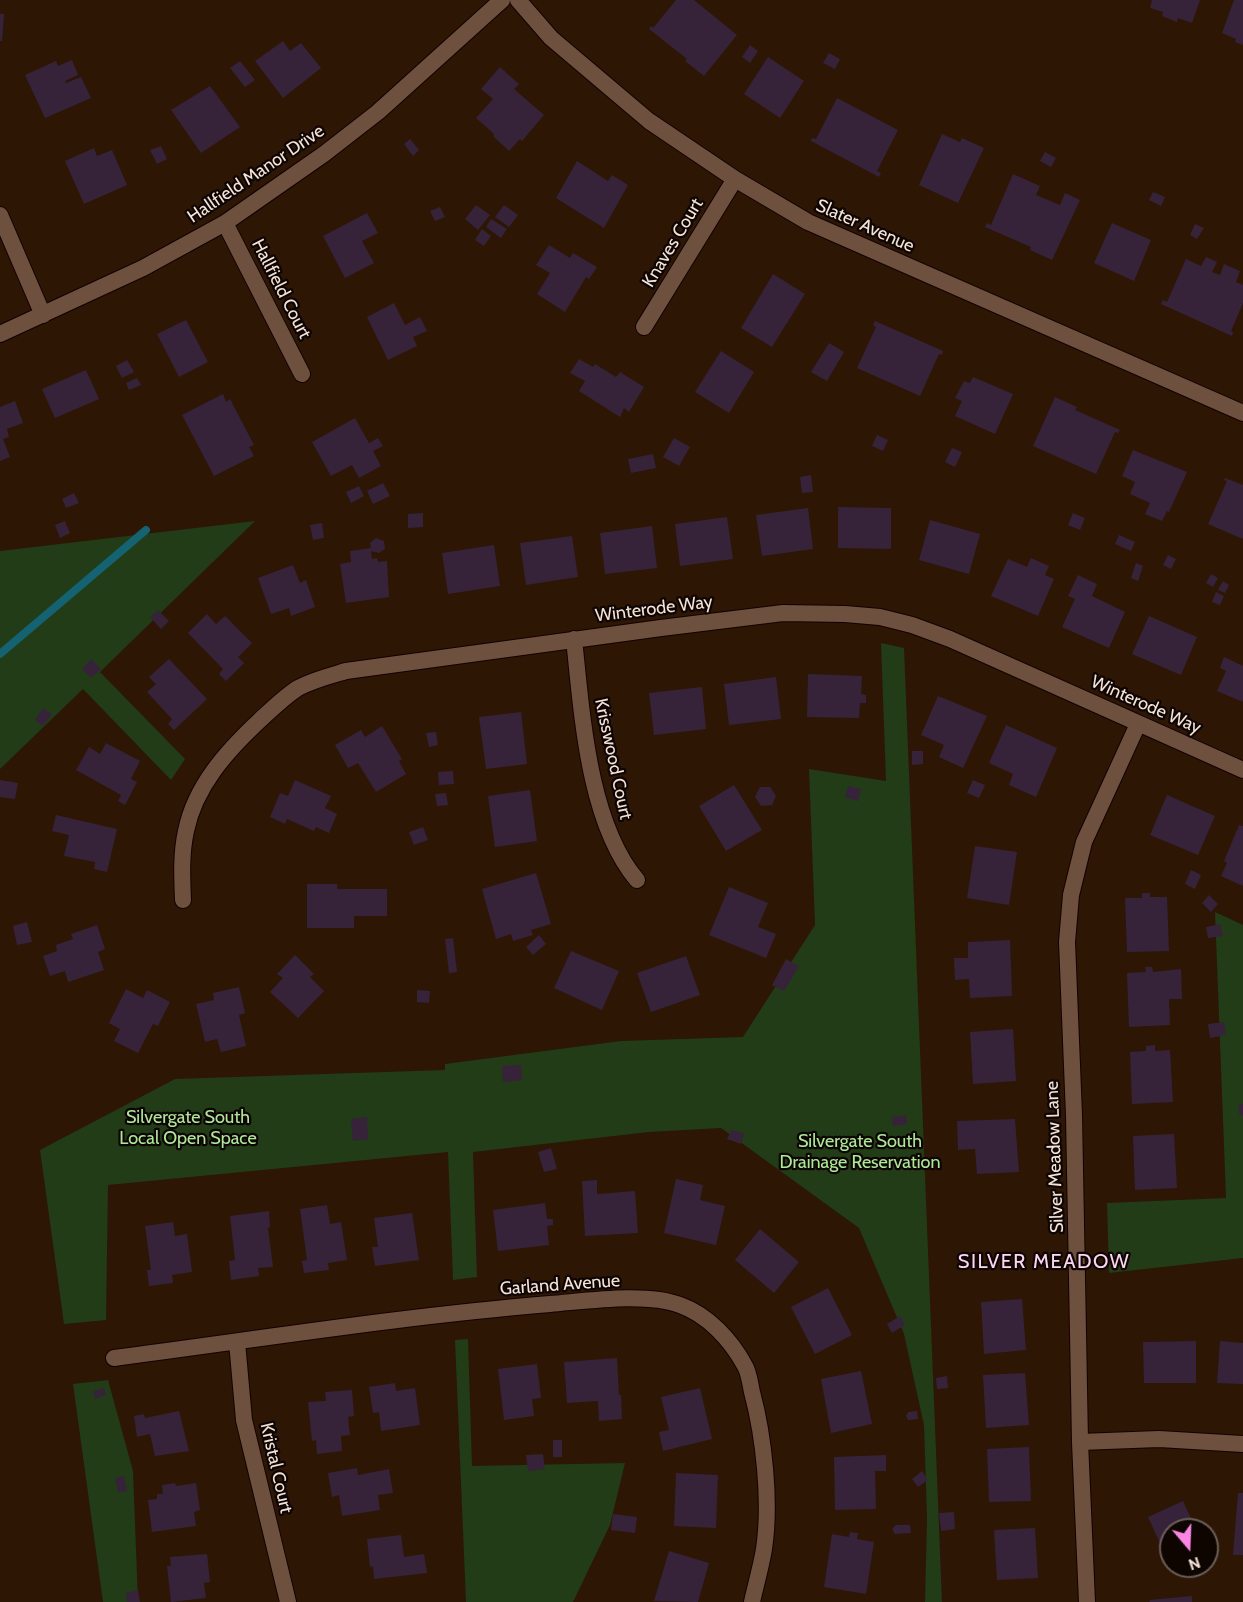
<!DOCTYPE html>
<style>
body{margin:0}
#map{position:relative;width:1243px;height:1602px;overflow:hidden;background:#2d1604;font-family:Cabin,sans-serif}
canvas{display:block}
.north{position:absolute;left:1159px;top:1518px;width:60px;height:60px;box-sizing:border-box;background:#0e0501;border:2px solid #6a5e57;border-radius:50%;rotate:161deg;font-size:16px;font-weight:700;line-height:24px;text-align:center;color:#f4e3d8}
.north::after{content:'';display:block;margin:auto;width:21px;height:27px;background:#fc86e4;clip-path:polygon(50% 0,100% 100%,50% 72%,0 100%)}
</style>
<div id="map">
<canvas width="1243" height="1602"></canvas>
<div class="north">N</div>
</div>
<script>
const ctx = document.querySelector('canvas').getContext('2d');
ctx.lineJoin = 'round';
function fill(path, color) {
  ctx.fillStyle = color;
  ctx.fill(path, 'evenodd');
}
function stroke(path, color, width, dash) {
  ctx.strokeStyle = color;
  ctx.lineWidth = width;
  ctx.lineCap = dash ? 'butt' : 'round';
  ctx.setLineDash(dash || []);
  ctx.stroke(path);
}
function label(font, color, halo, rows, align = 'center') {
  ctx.font = font + ' Cabin,sans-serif';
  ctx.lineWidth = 4.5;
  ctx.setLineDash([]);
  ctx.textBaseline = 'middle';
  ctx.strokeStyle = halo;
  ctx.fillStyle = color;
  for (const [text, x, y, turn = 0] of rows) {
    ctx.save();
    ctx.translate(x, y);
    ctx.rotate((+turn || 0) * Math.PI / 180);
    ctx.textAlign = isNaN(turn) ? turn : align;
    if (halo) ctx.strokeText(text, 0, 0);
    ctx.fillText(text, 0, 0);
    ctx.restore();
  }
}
const green = new Path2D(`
 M 255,521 L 100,672 L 185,759 L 171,780 L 83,689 L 0,769 L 0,551 Z
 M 881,643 L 904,648 L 942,1602 L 925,1602 L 927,1519 L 924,1425 L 904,1334 L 859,1228 L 721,1128 L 649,1132 L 473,1152 L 477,1277 L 453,1280 L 448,1152 L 108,1185 L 106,1320 L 64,1324 L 40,1150 L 175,1079 L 445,1070 L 445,1064 L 621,1041 L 743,1037 L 815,925 L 809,769 L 886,781 Z
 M 1215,912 L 1243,925 L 1243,1258 L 1109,1273 L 1107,1203 L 1226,1198 Z
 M 468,1339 L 472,1466 L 625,1463 L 610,1525 L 573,1602 L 466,1602 L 455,1340 Z
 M 108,1380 L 133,1471 L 138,1602 L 103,1602 L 73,1384 Z`);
const stream = new Path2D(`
 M 0,654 L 146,530`);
const building = new Path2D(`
 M 676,0 L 694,0 L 737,35 L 704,76 L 685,61 L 687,59 L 649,29 L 651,26 L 653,28 Z
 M 1152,0 L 1200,0 L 1192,23 L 1178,18 L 1177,22 L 1162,16 L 1163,12 L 1150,8 Z
 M 1234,0 L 1243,0 L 1243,45 L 1235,42 L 1236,39 L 1222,33 Z
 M 0,14 L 4,14 L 2,41 L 0,41 Z
 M 283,41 L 290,51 L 301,43 L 321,68 L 283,98 L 255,61 Z
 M 750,45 L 758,51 L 750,63 L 742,57 Z
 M 829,53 L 840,59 L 835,69 L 823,63 Z
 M 768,57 L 804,81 L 780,118 L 744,94 Z
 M 72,60 L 78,75 L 65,81 L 66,83 L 81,77 L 91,98 L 45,118 L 25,75 L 56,61 L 58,66 Z
 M 240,61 L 255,80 L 245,87 L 230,68 Z
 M 500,67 L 519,84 L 514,89 L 544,115 L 522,141 L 520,139 L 509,151 L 493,136 L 494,134 L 476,118 L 493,99 L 481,89 Z
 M 210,86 L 240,127 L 201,153 L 171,110 Z
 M 837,98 L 898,130 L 877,171 L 881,173 L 879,177 L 811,141 L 812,138 L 816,139 Z
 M 942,134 L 960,142 L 962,138 L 984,148 L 958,203 L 919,185 Z
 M 410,139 L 419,150 L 413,156 L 404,144 Z
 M 161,146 L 167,159 L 157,164 L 150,150 Z
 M 94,148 L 97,156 L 112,150 L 127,185 L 84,204 L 65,161 Z
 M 1045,152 L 1056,158 L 1051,167 L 1040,161 Z
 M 577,161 L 608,181 L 612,175 L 628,185 L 604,228 L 556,198 Z
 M 1013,174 L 1040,186 L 1036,195 L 1060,205 L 1065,193 L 1080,200 L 1052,260 L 1030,250 L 1031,247 L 985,227 L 987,223 L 991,225 Z
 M 1153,192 L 1165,197 L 1161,206 L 1149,200 Z
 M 476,205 L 490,215 L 478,230 L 465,219 Z
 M 504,205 L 518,215 L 509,227 L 495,217 Z
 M 440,207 L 445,217 L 435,221 L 430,211 Z
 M 367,213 L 378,233 L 362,241 L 374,263 L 345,278 L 323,236 Z
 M 491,219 L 507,229 L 501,238 L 486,227 Z
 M 1112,223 L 1151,240 L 1134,281 L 1094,263 Z
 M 1195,224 L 1204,228 L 1197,239 L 1190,235 Z
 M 482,229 L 491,236 L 484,246 L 475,240 Z
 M 549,245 L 570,258 L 573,253 L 597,267 L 589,279 L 586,277 L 565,312 L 537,294 L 550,273 L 536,265 Z
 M 1206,257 L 1217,262 L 1212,272 L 1220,275 L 1224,264 L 1240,271 L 1236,282 L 1243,285 L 1243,303 L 1231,331 L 1233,332 L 1232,336 L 1161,304 L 1163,300 L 1167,302 L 1186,259 L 1201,266 Z
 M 773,274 L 805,294 L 772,347 L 741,328 Z
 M 394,303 L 405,325 L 420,317 L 427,331 L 413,337 L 417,346 L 388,360 L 367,317 Z
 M 186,320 L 208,362 L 179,377 L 157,334 Z
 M 875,321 L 943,351 L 942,355 L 939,354 L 920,396 L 857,368 L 876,327 L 873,325 Z
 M 829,343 L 844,352 L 827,381 L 811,372 Z
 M 721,351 L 754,372 L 729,413 L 695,392 Z
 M 579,359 L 593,367 L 595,364 L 616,377 L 620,372 L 644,387 L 629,412 L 624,408 L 620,417 L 579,391 L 585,381 L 570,373 Z
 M 127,360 L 134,372 L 122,378 L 116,366 Z
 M 86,370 L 99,399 L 55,418 L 42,389 Z
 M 973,377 L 1013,394 L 995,434 L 955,416 L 962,401 L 955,398 L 964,381 L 970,383 Z
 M 137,378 L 141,385 L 129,390 L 126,383 Z
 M 223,394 L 226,402 L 230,399 L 254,445 L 249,447 L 254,456 L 214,476 L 182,415 Z
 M 1055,397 L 1077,407 L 1075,410 L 1120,430 L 1118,433 L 1115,432 L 1096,474 L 1033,446 Z
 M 15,401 L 23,423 L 7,429 L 9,437 L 3,439 L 10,457 L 0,461 L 0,407 Z
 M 355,418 L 369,443 L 378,438 L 383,446 L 373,451 L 381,466 L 359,478 L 352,465 L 331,476 L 312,442 Z
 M 877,435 L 888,440 L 883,451 L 872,446 Z
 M 674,438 L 690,447 L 679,466 L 663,457 Z
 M 952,448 L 962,452 L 955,467 L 945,462 Z
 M 1133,450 L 1187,472 L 1169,512 L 1167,511 L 1162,521 L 1145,514 L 1150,503 L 1130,494 L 1135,482 L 1122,476 Z
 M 653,454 L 656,468 L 631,473 L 628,459 Z
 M 811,475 L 813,492 L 802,493 L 800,477 Z
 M 1225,478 L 1243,485 L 1243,539 L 1208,524 L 1227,481 L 1224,480 Z
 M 383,483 L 390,496 L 373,504 L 367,491 Z
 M 359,486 L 364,496 L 351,503 L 346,492 Z
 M 74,493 L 79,503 L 66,508 L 62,499 Z
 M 838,507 L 891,508 L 891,549 L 838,548 Z
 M 808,508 L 813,549 L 762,556 L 756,515 Z
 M 423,513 L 423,527 L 408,528 L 408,514 Z
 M 1073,513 L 1085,518 L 1080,530 L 1068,525 Z
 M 727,517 L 733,559 L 680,566 L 675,524 Z
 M 930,520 L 980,534 L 969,574 L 919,560 Z
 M 65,521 L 70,533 L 60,538 L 55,525 Z
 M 322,523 L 324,538 L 313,540 L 310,525 Z
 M 652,526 L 657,568 L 605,574 L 600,533 Z
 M 1119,535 L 1135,542 L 1131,551 L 1115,544 Z
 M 572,536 L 578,577 L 526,585 L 520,543 Z
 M 376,538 L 384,541 L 385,549 L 379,553 L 371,551 L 372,559 L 377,558 L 378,562 L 387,561 L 389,597 L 346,603 L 340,564 L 351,562 L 350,551 L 371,548 L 370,543 Z
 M 494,545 L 500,586 L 448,594 L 442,553 Z
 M 1168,555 L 1176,559 L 1171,569 L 1163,565 Z
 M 1031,558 L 1049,566 L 1045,575 L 1054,579 L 1038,616 L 991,596 L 1008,559 L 1027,567 Z
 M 1136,563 L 1143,566 L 1138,581 L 1131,578 Z
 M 293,565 L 300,583 L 306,580 L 315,607 L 291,616 L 289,608 L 271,614 L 258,578 Z
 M 1211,574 L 1218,578 L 1213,587 L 1206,583 Z
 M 1078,575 L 1097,584 L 1092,596 L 1125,612 L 1109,648 L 1062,627 L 1075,599 L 1068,596 Z
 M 1223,581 L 1229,585 L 1225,593 L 1218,590 Z
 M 1216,592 L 1224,596 L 1220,605 L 1212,602 Z
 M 158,610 L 169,621 L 161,629 L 150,617 Z
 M 207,614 L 216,624 L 225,616 L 252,643 L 238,657 L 244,663 L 226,681 L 219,674 L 223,669 L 188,633 Z
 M 1149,616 L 1197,637 L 1181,675 L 1132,654 Z
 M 1224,657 L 1243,666 L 1243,702 L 1217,691 L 1226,671 L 1220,668 Z
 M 91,659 L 101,669 L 91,678 L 82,669 Z
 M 169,659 L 207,699 L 174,730 L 168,724 L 172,719 L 147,692 L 156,684 L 149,677 Z
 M 808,674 L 862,676 L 861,694 L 866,695 L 866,703 L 860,703 L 859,718 L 807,717 Z
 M 776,677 L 781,719 L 729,725 L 724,684 Z
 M 702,687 L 706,729 L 654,735 L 649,693 Z
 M 938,696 L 987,716 L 963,768 L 939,757 L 944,745 L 921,735 Z
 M 43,708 L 52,714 L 43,726 L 35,720 Z
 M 521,712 L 527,764 L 486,769 L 479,717 Z
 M 1006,725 L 1057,748 L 1036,797 L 1009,785 L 1013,774 L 989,763 Z
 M 382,726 L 402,759 L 399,761 L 406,774 L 376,792 L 358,763 L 348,768 L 335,745 L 361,730 L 365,737 Z
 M 436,732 L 438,745 L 429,747 L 426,733 Z
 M 106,743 L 140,761 L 131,779 L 137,782 L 125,805 L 118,801 L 121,795 L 76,770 L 89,747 L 100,754 Z
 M 912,751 L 923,751 L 923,764 L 912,765 Z
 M 453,771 L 454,784 L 439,785 L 438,772 Z
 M 0,780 L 18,783 L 15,799 L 0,797 Z
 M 295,780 L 331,796 L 325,808 L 337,814 L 329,833 L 316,827 L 314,831 L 287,819 L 285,824 L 270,817 L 280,793 L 288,796 Z
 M 973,780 L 985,785 L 979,798 L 967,793 Z
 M 734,785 L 762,830 L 726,851 L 699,806 Z
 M 848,786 L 861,789 L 858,801 L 845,797 Z
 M 760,787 L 770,787 L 776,796 L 772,805 L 761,806 L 755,797 Z
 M 530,790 L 537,841 L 495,847 L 488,796 Z
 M 446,793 L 448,805 L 437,806 L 435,794 Z
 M 1167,795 L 1215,816 L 1198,855 L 1150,835 Z
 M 56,815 L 117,829 L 107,872 L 94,869 L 95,862 L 64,856 L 69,835 L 52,831 Z
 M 1239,825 L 1243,826 L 1243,886 L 1221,876 L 1227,863 L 1224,861 Z
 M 423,827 L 428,840 L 414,845 L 409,832 Z
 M 975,846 L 1017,852 L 1009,905 L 967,898 Z
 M 1191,870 L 1201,875 L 1195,889 L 1185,884 Z
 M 536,873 L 551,924 L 531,930 L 533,935 L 513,941 L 511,934 L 496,939 L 482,889 Z
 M 307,884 L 337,884 L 337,889 L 387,889 L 387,916 L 354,916 L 354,928 L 307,928 Z
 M 729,887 L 768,903 L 758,927 L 776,934 L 766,958 L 709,935 Z
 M 1142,893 L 1150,893 L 1150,897 L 1167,897 L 1169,951 L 1127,952 L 1125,898 L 1142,898 Z
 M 1209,895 L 1218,904 L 1211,912 L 1202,903 Z
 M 27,922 L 32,942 L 17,945 L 13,926 Z
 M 1220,924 L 1223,936 L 1208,938 L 1206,927 Z
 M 97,925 L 105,949 L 98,952 L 104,970 L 68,982 L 65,971 L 50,976 L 43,956 L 57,951 L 56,945 L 73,939 L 71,934 Z
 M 539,935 L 546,944 L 533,955 L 526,947 Z
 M 453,938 L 457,972 L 449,973 L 445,939 Z
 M 1010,940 L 1012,996 L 970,998 L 969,979 L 955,980 L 954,958 L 968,958 L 968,942 Z
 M 571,951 L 619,971 L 602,1010 L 554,988 Z
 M 295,955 L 314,974 L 310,977 L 324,991 L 298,1018 L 270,992 L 283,978 L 277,974 Z
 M 686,956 L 700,995 L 651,1012 L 637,973 Z
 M 786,959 L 799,966 L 784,991 L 772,985 Z
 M 1145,967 L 1152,967 L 1153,972 L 1181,969 L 1182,999 L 1169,999 L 1170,1025 L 1129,1027 L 1127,973 L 1146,972 Z
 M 239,987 L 245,1013 L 239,1015 L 246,1046 L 221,1052 L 217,1039 L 205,1042 L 196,1004 L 214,1000 L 213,993 Z
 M 126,989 L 143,998 L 147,990 L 170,1002 L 158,1026 L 153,1024 L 138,1053 L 114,1041 L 120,1029 L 109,1023 Z
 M 417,990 L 430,991 L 429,1003 L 417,1002 Z
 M 1224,1022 L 1226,1035 L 1210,1038 L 1208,1024 Z
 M 1013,1029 L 1016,1081 L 973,1084 L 970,1032 Z
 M 1155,1045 L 1155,1051 L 1170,1050 L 1173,1102 L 1132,1104 L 1130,1052 L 1146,1051 L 1146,1046 Z
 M 521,1065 L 522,1080 L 503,1082 L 502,1066 Z
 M 1243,1104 L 1243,1115 L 1240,1116 L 1238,1105 Z
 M 906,1115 L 907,1124 L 893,1126 L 892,1117 Z
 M 367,1117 L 368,1139 L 353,1141 L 351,1119 Z
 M 1015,1119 L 1019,1172 L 977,1174 L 975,1149 L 958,1150 L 957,1121 Z
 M 731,1130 L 744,1133 L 741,1144 L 727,1139 Z
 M 1174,1134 L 1177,1188 L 1135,1190 L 1133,1136 Z
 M 551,1148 L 557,1169 L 544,1172 L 538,1152 Z
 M 676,1179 L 703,1185 L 700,1200 L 725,1206 L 716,1245 L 664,1233 Z
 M 597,1180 L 597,1194 L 635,1191 L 638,1233 L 585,1236 L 582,1181 Z
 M 545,1203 L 547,1219 L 553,1219 L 553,1225 L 547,1226 L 549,1245 L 498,1251 L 493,1210 Z
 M 327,1205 L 330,1224 L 341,1222 L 347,1260 L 328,1263 L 329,1270 L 304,1273 L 302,1261 L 307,1260 L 300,1209 Z
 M 269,1211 L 270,1227 L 268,1228 L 273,1267 L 258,1268 L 259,1276 L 231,1280 L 229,1261 L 235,1260 L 230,1216 Z
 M 412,1213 L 419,1260 L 375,1266 L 372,1247 L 378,1247 L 374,1218 Z
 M 173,1222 L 175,1236 L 187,1234 L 192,1272 L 172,1275 L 173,1283 L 149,1286 L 147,1270 L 151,1270 L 145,1226 Z
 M 760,1229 L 799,1262 L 774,1293 L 735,1260 Z
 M 828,1288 L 852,1335 L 815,1354 L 791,1307 Z
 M 1022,1299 L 1026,1350 L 984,1354 L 981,1302 Z
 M 900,1316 L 905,1325 L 892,1333 L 887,1324 Z
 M 1196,1341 L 1196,1383 L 1144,1383 L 1143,1342 Z
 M 1220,1341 L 1243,1343 L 1243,1384 L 1217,1383 Z
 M 617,1358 L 619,1395 L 621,1395 L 622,1419 L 599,1421 L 598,1401 L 567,1403 L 564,1362 Z
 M 537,1364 L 541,1398 L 532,1399 L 534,1416 L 504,1420 L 498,1369 Z
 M 861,1371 L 872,1424 L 831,1433 L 821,1379 Z
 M 1025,1373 L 1029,1425 L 986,1428 L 983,1375 Z
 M 947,1376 L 948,1388 L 937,1389 L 936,1378 Z
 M 395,1383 L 396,1391 L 415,1388 L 420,1425 L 381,1431 L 379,1412 L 373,1413 L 369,1387 Z
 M 104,1388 L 106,1395 L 95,1399 L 93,1391 Z
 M 700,1388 L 712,1439 L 663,1451 L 659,1432 L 669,1430 L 661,1397 Z
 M 352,1390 L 354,1416 L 348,1417 L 350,1435 L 341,1436 L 342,1451 L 317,1454 L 316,1440 L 312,1441 L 308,1402 L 326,1401 L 325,1392 Z
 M 179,1411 L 189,1451 L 155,1456 L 150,1434 L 137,1437 L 134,1416 L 144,1414 L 145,1418 Z
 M 917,1411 L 918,1419 L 908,1420 L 906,1416 L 908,1412 Z
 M 553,1440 L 562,1440 L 562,1457 L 553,1457 Z
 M 1029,1447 L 1031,1501 L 989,1502 L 987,1449 Z
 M 543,1454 L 545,1469 L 528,1471 L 526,1455 Z
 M 886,1455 L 886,1471 L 875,1471 L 876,1509 L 835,1510 L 834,1457 Z
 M 357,1468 L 358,1475 L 389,1469 L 393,1493 L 378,1495 L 380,1510 L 342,1516 L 339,1495 L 332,1497 L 328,1473 Z
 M 922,1471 L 928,1480 L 918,1487 L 912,1479 Z
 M 676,1473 L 718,1475 L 716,1528 L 674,1526 Z
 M 124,1476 L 127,1491 L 118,1493 L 115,1478 Z
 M 175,1483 L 176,1486 L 196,1483 L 200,1510 L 194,1512 L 196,1526 L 152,1532 L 148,1500 L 157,1499 L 157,1494 L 163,1494 L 162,1485 Z
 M 1238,1493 L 1243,1493 L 1243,1555 L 1233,1555 Z
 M 1183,1501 L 1194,1525 L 1200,1522 L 1203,1530 L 1171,1530 L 1171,1546 L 1163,1550 L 1148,1517 Z
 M 954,1512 L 955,1529 L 941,1531 L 939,1513 Z
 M 613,1514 L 637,1517 L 635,1533 L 611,1530 Z
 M 896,1525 L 910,1525 L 911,1533 L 895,1534 L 892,1529 Z
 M 1035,1528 L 1038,1578 L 997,1580 L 994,1530 Z
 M 850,1532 L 858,1533 L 857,1539 L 874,1542 L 866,1594 L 824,1587 L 832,1534 L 849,1537 Z
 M 401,1535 L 404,1557 L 424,1554 L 427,1573 L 374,1579 L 373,1566 L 370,1567 L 367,1539 Z
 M 669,1551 L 709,1563 L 698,1602 L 654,1601 Z
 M 207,1554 L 210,1582 L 204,1583 L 206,1598 L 171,1602 L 167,1566 L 171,1566 L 170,1557 Z
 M 138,1590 L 140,1602 L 127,1602 L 126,1593 Z
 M 1192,1596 L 1192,1602 L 1150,1602 L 1149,1600 Z`);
const minor = new Path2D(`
 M 518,0 L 551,38 L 649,121 L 735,179 L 808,222 L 1243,413
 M 0,215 L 43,315
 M 225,223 L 302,374
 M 644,327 L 735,179
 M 0,334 L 143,268 L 225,223 L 324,154 L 378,112 L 502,0
 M 574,639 C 582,713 588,822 637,880
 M 183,900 C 182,877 181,853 186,831 C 195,786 227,751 259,721 C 271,710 284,697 298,688 C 313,680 329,676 346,671 L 661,628 L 783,613 L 845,614 L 880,617 L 912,625 L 950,639 L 1243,770
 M 237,1342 L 244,1420 L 288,1602
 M 114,1358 C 259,1339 404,1316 550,1304 C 587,1301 646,1292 680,1305 C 708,1315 731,1340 745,1366 C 749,1373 750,1383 752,1392 C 764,1437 771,1502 764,1549 C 761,1567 756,1584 752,1602
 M 1080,1442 L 1159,1439 L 1243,1444
 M 1087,1602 L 1080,1442 L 1074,1115 L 1067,942 L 1071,895 L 1084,842 L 1138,724`);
const streetNames = [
 ["Hallfield Manor Drive",256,174,-34],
 ["Slater Avenue",865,226,24],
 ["Knaves Court",673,243,-59],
 ["Hallfield Court",281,289,63],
 ["Winterode Way",654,609,-7],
 ["Winterode Way",1146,705,24],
 ["Krisswood Court",613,759,78],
 ["Silver Meadow Lane",1055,1157,-92],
 ["Garland Avenue",560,1285,-4],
 ["Kristal Court",276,1468,77]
];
const parkNames = [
 ["Silvergate South",188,1118],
 ["Local Open Space",188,1139],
 ["Silvergate South",860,1142],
 ["Drainage Reservation",860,1163]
];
const neighbourhoodNames = [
 ["SILVER MEADOW",1044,1262]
];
fill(green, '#213c17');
stroke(stream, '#146272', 8);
fill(building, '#36233a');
stroke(minor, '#140200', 18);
stroke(minor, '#6d513e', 16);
label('18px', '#f4e3d8', '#0e0501', streetNames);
label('18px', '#ace897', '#0e0501', parkNames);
ctx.letterSpacing = '1.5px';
label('20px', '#fed6f4', '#0e0501', neighbourhoodNames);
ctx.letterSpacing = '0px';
</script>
